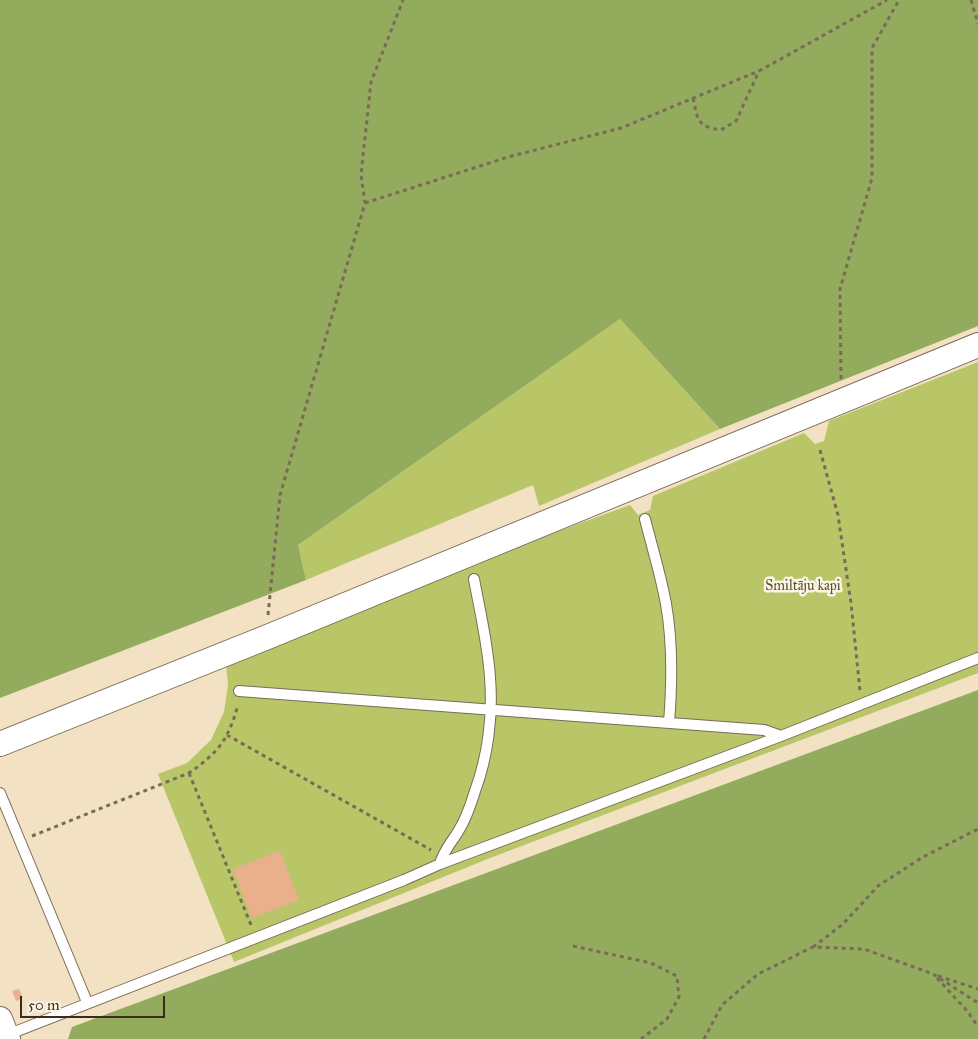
<!DOCTYPE html>
<meta charset="utf-8">
<style>
body{margin:0}
#map{position:relative;width:978px;height:1039px;overflow:hidden;background:#f3e1c4;font-family:"IM FELL Great Primer",serif}
canvas{display:block}
.scale{position:absolute;left:20px;top:996px;width:145px;height:22px;box-sizing:border-box;border:2px solid #3b2a1e;border-top:0;padding-left:6px;font-size:15px;line-height:18px;white-space:nowrap;color:#3b2a1e;-webkit-text-stroke:4px #fcf5e5;paint-order:stroke}
</style>
<div id="map">
<canvas width="978" height="1039"></canvas>
<div class="scale">50 m</div>
</div>
<script>
const ctx = document.querySelector('canvas').getContext('2d');
ctx.lineJoin = 'round';
function fill(path, color) {
  ctx.fillStyle = color;
  ctx.fill(path, 'evenodd');
}
function stroke(path, color, width, dash) {
  ctx.strokeStyle = color;
  ctx.lineWidth = width;
  ctx.lineCap = dash ? 'butt' : 'round';
  ctx.setLineDash(dash || []);
  ctx.stroke(path);
}
function label(font, color, halo, rows, align = 'center') {
  ctx.font = font + ' "IM FELL Great Primer",serif';
  ctx.lineWidth = 5;
  ctx.setLineDash([]);
  ctx.textBaseline = 'middle';
  ctx.strokeStyle = halo;
  ctx.fillStyle = color;
  for (const [text, x, y, turn = 0] of rows) {
    ctx.save();
    ctx.translate(x, y);
    ctx.rotate((+turn || 0) * Math.PI / 180);
    ctx.textAlign = isNaN(turn) ? turn : align;
    if (halo) ctx.strokeText(text, 0, 0);
    ctx.fillText(text, 0, 0);
    ctx.restore();
  }
}
const green = new Path2D(`
 M 620,319 L 720,429 L 539,506 L 533,485 L 306,580 L 298,545 Z
 M 978,362 L 978,673 L 490,858 L 234,962 L 158,774 L 187,763 L 211,740 L 224,712 L 228,685 L 226,664 L 482,559 L 630,505 L 638,515 L 650,510 L 653,496 L 804,433 L 815,444 L 824,441 L 829,421 Z`);
const forest = new Path2D(`
 M 0,0 L 978,0 L 978,326 L 720,429 L 620,319 L 298,545 L 306,580 L 0,698 Z
 M 978,690 L 978,1039 L 68,1039 L 72,1027 Z`);
const building = new Path2D(`
 M 280,851 L 299,900 L 252,918 L 233,869 Z
 M 19,989 L 23,998 L 16,1001 L 12,991 Z`);
const path = new Path2D(`
 M 971,0 L 978,24
 M 693,98 C 698,120 696,126 721,130 L 736,121 L 759,71
 M 365,203 L 508,157 L 621,128 L 759,71 L 887,0
 M 841,379 L 840,289 L 872,178 L 872,48 L 899,0
 M 820,450 L 838,515 L 851,603 L 860,691
 M 268,615 L 280,495 L 365,203 L 361,175 L 371,82 L 403,0
 M 227,735 L 431,850
 M 189,773 L 251,925
 M 32,836 L 189,773 C 219,752 228,740 238,705
 M 573,946 L 651,963 L 677,976 L 679,997 L 667,1019 L 641,1039
 M 813,947 L 843,924 L 878,886 L 923,857 L 978,829
 M 938,976 L 978,989
 M 937,978 L 968,1012 L 978,1027
 M 704,1039 L 722,1005 L 758,974 L 813,947 L 864,949 L 933,974 L 978,1003`);
const service = new Path2D(`
 M 645,519 C 652,547 661,576 666,604 C 673,643 672,685 669,723
 M 239,691 L 764,730 L 781,736
 M 0,793 L 87,1002
 M 440,864 L 781,736 L 978,658
 M 7,1035 L 404,880 L 440,864 C 443,851 452,842 459,830 C 466,819 471,804 475,791 C 488,756 493,715 490,678 C 488,644 480,612 474,579`);
const tertiary = new Path2D(`
 M 0,744 L 265,638 L 978,345
 M 0,1019 L 8,1039`);
const parkNames = [
 ["Smiltāju kapi",803,587]
];
fill(green, '#b8c668');
fill(forest, '#92ab5c');
fill(building, '#eaaf8b');
stroke(service, '#7b6a58', 12);
stroke(tertiary, '#7b6a58', 26);
stroke(path, '#7b6a58', 3, [4, 4]);
stroke(service, '#fff', 10);
stroke(tertiary, '#fff', 24);
label('14px', '#5a5130', '#fcf5e5', parkNames);
</script>
